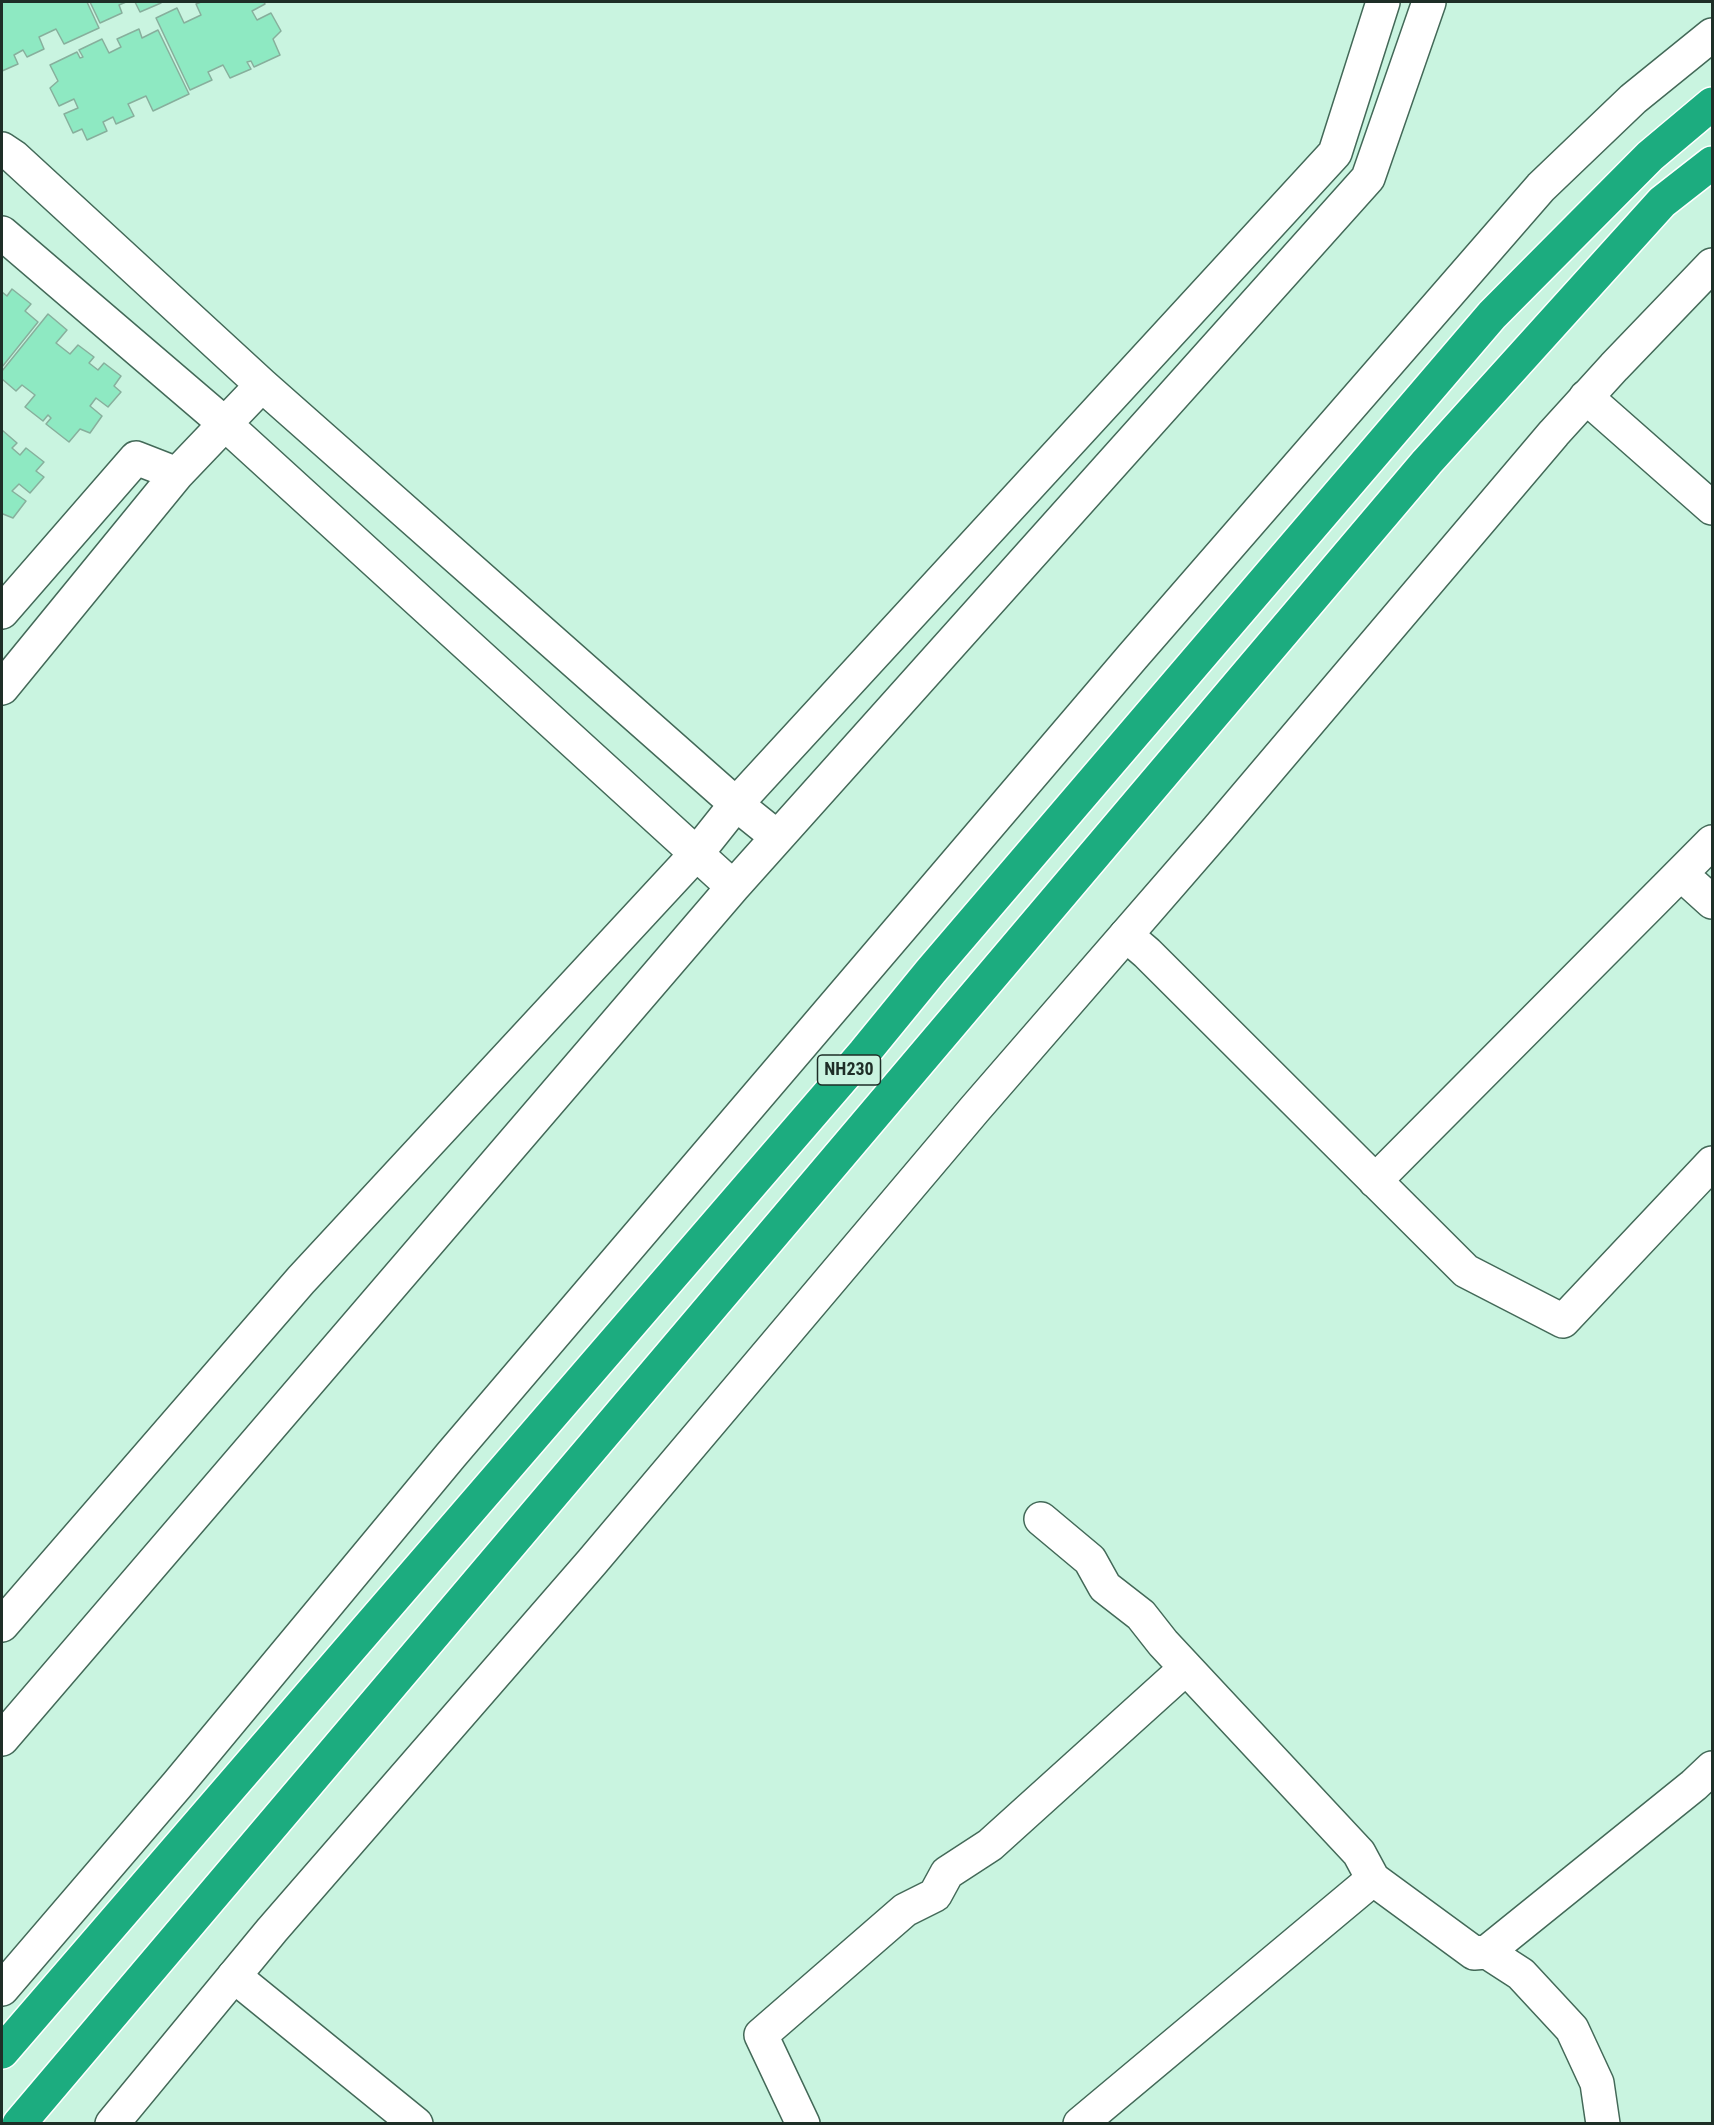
<!DOCTYPE html>
<style>
body{margin:0}
#map{position:relative;width:1714px;height:2125px;overflow:hidden;background:#c9f4e0;font-family:"Roboto Condensed",sans-serif}
canvas{display:block}
.frame{position:absolute;inset:0;border:3px solid #1e2e27;pointer-events:none}
</style>
<div id="map">
<canvas width="1714" height="2125"></canvas>
<div class="frame"></div>
</div>
<script>
const ctx = document.querySelector('canvas').getContext('2d');
ctx.lineJoin = 'round';
function fill(path, color) {
  ctx.fillStyle = color;
  ctx.fill(path, 'evenodd');
}
function stroke(path, color, width, dash) {
  ctx.strokeStyle = color;
  ctx.lineWidth = width;
  ctx.lineCap = dash ? 'butt' : 'round';
  ctx.setLineDash(dash || []);
  ctx.stroke(path);
}
function label(font, color, halo, rows, align = 'center') {
  ctx.font = font + ' "Roboto Condensed",sans-serif';
  ctx.lineWidth = 4.5;
  ctx.setLineDash([]);
  ctx.textBaseline = 'middle';
  ctx.strokeStyle = halo;
  ctx.fillStyle = color;
  for (const [text, x, y, turn = 0] of rows) {
    ctx.save();
    ctx.translate(x, y);
    ctx.rotate((+turn || 0) * Math.PI / 180);
    ctx.textAlign = isNaN(turn) ? turn : align;
    if (halo) ctx.strokeText(text, 0, 0);
    ctx.fillText(text, 0, 0);
    ctx.restore();
  }
}
const building = new Path2D(`
 M 2,2 L 87,2 L 99,28 L 64,44 L 56,29 L 39,37 L 44,49 L 27,57 L 23,50 L 14,55 L 18,64 L 2,71 Z
 M 90,2 L 126,2 L 119,5 L 122,13 L 100,23 Z
 M 135,2 L 160,2 L 161,3 L 140,12 Z
 M 201,2 L 264,2 L 265,4 L 252,11 L 257,20 L 271,13 L 281,31 L 273,39 L 280,55 L 254,67 L 251,61 L 247,62 L 251,69 L 230,78 L 223,65 L 208,72 L 212,80 L 190,90 L 156,18 L 177,8 L 184,23 L 201,15 L 196,4 Z
 M 139,29 L 142,38 L 158,30 L 189,94 L 153,111 L 146,96 L 128,104 L 134,116 L 116,124 L 113,117 L 103,122 L 107,131 L 87,140 L 82,129 L 73,133 L 64,114 L 78,108 L 74,99 L 59,106 L 50,88 L 58,81 L 50,65 L 77,52 L 80,58 L 83,57 L 79,50 L 102,39 L 109,53 L 121,47 L 117,39 Z
 M 12,289 L 31,304 L 25,311 L 38,322 L 2,367 L 2,292 L 7,296 Z
 M 48,314 L 67,330 L 56,343 L 70,354 L 78,345 L 94,357 L 89,363 L 98,370 L 104,363 L 121,376 L 114,386 L 121,392 L 108,407 L 96,398 L 90,406 L 102,416 L 90,433 L 80,429 L 69,442 L 46,424 L 51,418 L 48,415 L 43,421 L 25,407 L 35,395 L 22,385 L 16,391 L 2,379 L 2,371 Z
 M 2,430 L 17,443 L 12,448 L 20,455 L 26,448 L 44,462 L 36,471 L 44,477 L 30,493 L 19,484 L 12,491 L 26,501 L 13,518 L 3,514 L 2,515 Z`);
const street = new Path2D(`
 M 2,149 L 14,157 L 262,385 L 736,804 L 1335,153 L 1383,2
 M 2,233 L 224,423 L 733,887 L 1368,178 L 1429,2
 M 1586,397 L 1712,508
 M 2,612 L 136,458 L 177,474
 M 2,688 L 177,474 L 262,385
 M 1681,874 L 1712,902
 M 1126,935 L 1147,953 L 1466,1271 L 1563,1321 L 1712,1163
 M 1375,1181 L 1712,842
 M 1041,1519 L 1090,1560 L 1105,1587 L 1141,1615 L 1163,1643 L 1359,1853 L 1373,1879 L 1474,1953 L 1487,1952 L 1521,1974 L 1572,2029 L 1597,2083 L 1603,2124
 M 2,1625 L 301,1280 L 697,853 L 736,804 L 777,837
 M 2,1739 L 733,887
 M 1487,1952 L 1694,1785 L 1712,1768
 M 234,1976 L 416,2124
 M 803,2124 L 761,2035 L 905,1910 L 935,1895 L 947,1873 L 990,1845 L 1186,1668
 M 1080,2124 L 1373,1879`);
const secondary = new Path2D(`
 M 2,1989 L 177,1785 L 451,1455 L 1133,656 L 1541,187 L 1633,99 L 1712,35
 M 112,2124 L 272,1930 L 592,1562 L 974,1110 L 1218,829 L 1554,433 L 1614,367 L 1712,265`);
const highway = new Path2D(`
 M 2,2052 L 864,1053 L 931,971 L 1492,315 L 1650,156 L 1712,104
 M 19,2124 L 1427,462 L 1662,202 L 1712,163`);
const shields = [
 [849,1070,63]
];
const shieldNames = [
 ["NH230",849,1070]
];
fill(building, '#8ee9c2');
stroke(building, '#87af9c', 1.5);
stroke(street, '#436958', 36);
stroke(secondary, '#436958', 36);
stroke(highway, '#fff', 36);
stroke(street, '#fff', 33);
stroke(secondary, '#fff', 33);
stroke(highway, '#1cac7f', 33);
for (const [x, y, w] of shields) {
  const box = new Path2D();
  box.roundRect(x - w / 2, y - 15, w, 30, 4.5);
  ctx.fillStyle = '#c9f4e0';
  ctx.fill(box);
  stroke(box, '#1e2e27', 1.5);
}
label('bold 18px', '#1e2e27', null, shieldNames);
</script>
